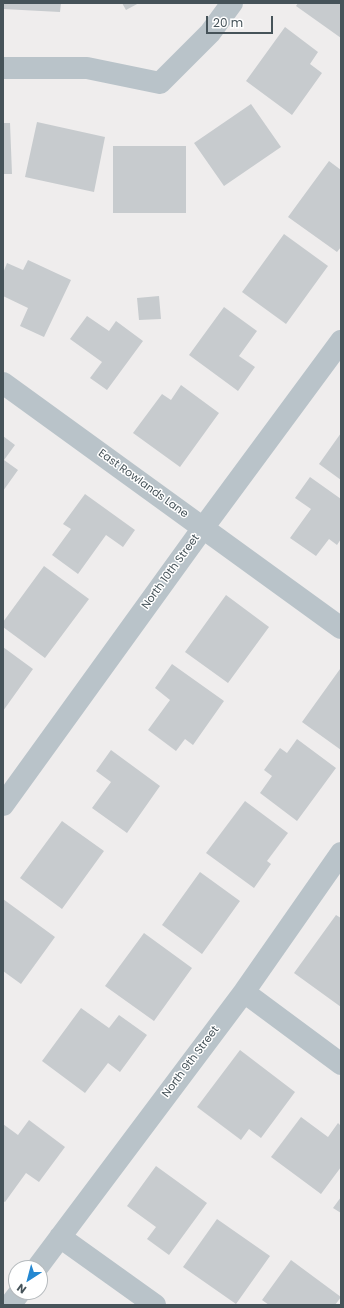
<!DOCTYPE html>
<style>
body{margin:0}
#map{position:relative;width:344px;height:1308px;overflow:hidden;background:#efeded;font-family:Poppins,sans-serif}
canvas{display:block}
.frame{position:absolute;inset:0;border:4px solid #465359;pointer-events:none}
.north{position:absolute;left:8px;top:1260px;width:40px;height:40px;box-sizing:border-box;background:#fff;border:1px solid #b5babd;border-radius:50%;rotate:216deg;font-size:11px;font-weight:700;line-height:16px;text-align:center;color:#465359}
.north::after{content:'';display:block;margin:auto;width:14px;height:18px;background:#2588d1;clip-path:polygon(50% 0,100% 100%,50% 72%,0 100%)}
.scale{position:absolute;left:206px;top:16px;width:67px;height:18px;box-sizing:border-box;border:2px solid #465359;border-top:0;padding-left:5px;font-size:12px;line-height:14px;white-space:nowrap;color:#465359;-webkit-text-stroke:3px #fff;paint-order:stroke}
</style>
<div id="map">
<canvas width="344" height="1308"></canvas>
<div class="frame"></div>
<div class="north">N</div>
<div class="scale">20 m</div>
</div>
<script>
const ctx = document.querySelector('canvas').getContext('2d');
ctx.lineJoin = 'round';
function fill(path, color) {
  ctx.fillStyle = color;
  ctx.fill(path, 'evenodd');
}
function stroke(path, color, width, dash) {
  ctx.strokeStyle = color;
  ctx.lineWidth = width;
  ctx.lineCap = dash ? 'butt' : 'round';
  ctx.setLineDash(dash || []);
  ctx.stroke(path);
}
function label(font, color, halo, rows, align = 'center') {
  ctx.font = font + ' Poppins,sans-serif';
  ctx.lineWidth = 3;
  ctx.setLineDash([]);
  ctx.textBaseline = 'middle';
  ctx.strokeStyle = halo;
  ctx.fillStyle = color;
  for (const [text, x, y, turn = 0] of rows) {
    ctx.save();
    ctx.translate(x, y);
    ctx.rotate((+turn || 0) * Math.PI / 180);
    ctx.textAlign = isNaN(turn) ? turn : align;
    if (halo) ctx.strokeText(text, 0, 0);
    ctx.fillText(text, 0, 0);
    ctx.restore();
  }
}
const building = new Path2D(`
 M 3,3 L 61,3 L 60,12 L 3,9 Z
 M 122,3 L 139,3 L 126,10 Z
 M 298,3 L 341,3 L 341,38 L 296,6 Z
 M 285,27 L 318,52 L 310,64 L 322,73 L 292,115 L 246,81 Z
 M 251,104 L 281,147 L 224,186 L 194,143 Z
 M 37,122 L 105,137 L 94,192 L 25,177 Z
 M 3,123 L 10,123 L 12,174 L 3,174 Z
 M 113,146 L 186,146 L 186,213 L 113,213 Z
 M 329,161 L 341,170 L 341,247 L 337,252 L 288,217 Z
 M 284,234 L 328,266 L 286,324 L 242,292 Z
 M 28,260 L 71,280 L 44,337 L 20,326 L 28,308 L 3,296 L 3,273 L 7,263 L 23,270 Z
 M 159,296 L 161,319 L 139,320 L 137,298 Z
 M 224,307 L 257,331 L 239,356 L 255,367 L 238,391 L 189,355 Z
 M 87,316 L 109,331 L 116,321 L 143,341 L 107,390 L 90,378 L 102,362 L 70,339 Z
 M 181,385 L 219,413 L 180,467 L 133,433 L 162,394 L 171,400 Z
 M 341,433 L 341,480 L 319,464 Z
 M 3,436 L 15,445 L 4,460 L 18,470 L 3,491 Z
 M 310,477 L 341,499 L 341,539 L 337,545 L 329,539 L 316,556 L 290,538 L 311,509 L 295,498 Z
 M 85,494 L 135,530 L 123,547 L 106,535 L 78,574 L 52,555 L 71,529 L 63,524 Z
 M 44,566 L 89,599 L 45,658 L 3,627 L 3,622 Z
 M 226,595 L 269,627 L 228,683 L 185,652 Z
 M 3,647 L 33,669 L 3,711 Z
 M 172,664 L 224,701 L 193,745 L 185,739 L 176,751 L 148,730 L 170,700 L 155,688 Z
 M 340,669 L 341,670 L 341,750 L 302,722 Z
 M 297,739 L 336,768 L 297,821 L 260,793 L 272,776 L 264,770 L 280,748 L 287,753 Z
 M 111,750 L 160,786 L 127,833 L 92,808 L 111,782 L 96,771 Z
 M 245,801 L 288,833 L 267,861 L 271,864 L 254,888 L 206,853 Z
 M 62,821 L 104,851 L 62,909 L 20,878 Z
 M 200,872 L 240,901 L 202,954 L 162,925 Z
 M 3,899 L 55,937 L 21,984 L 3,971 Z
 M 336,915 L 341,918 L 341,1007 L 294,973 Z
 M 144,933 L 192,968 L 154,1021 L 105,986 Z
 M 81,1008 L 109,1028 L 119,1015 L 147,1035 L 120,1072 L 108,1063 L 85,1093 L 42,1061 Z
 M 240,1050 L 295,1092 L 261,1138 L 249,1129 L 241,1140 L 197,1107 Z
 M 301,1117 L 328,1137 L 338,1123 L 341,1126 L 341,1167 L 321,1194 L 271,1157 Z
 M 29,1120 L 65,1147 L 39,1182 L 26,1173 L 5,1202 L 3,1201 L 3,1124 L 18,1135 Z
 M 156,1166 L 207,1203 L 169,1255 L 147,1239 L 156,1227 L 127,1206 Z
 M 341,1197 L 341,1213 L 333,1208 Z
 M 217,1219 L 270,1256 L 236,1304 L 183,1267 Z
 M 291,1260 L 341,1297 L 335,1305 L 269,1305 L 262,1300 Z`);
const street = new Path2D(`
 M 3,68 L 87,68 L 160,83 L 210,33 L 232,3
 M 3,383 L 341,628
 M 3,805 L 203,528 L 341,341
 M 244,992 L 341,1064
 M 60,1237 L 155,1305
 M 37,1268 L 244,992 L 341,853
 M 10,1305 L 20,1292`);
const streetNames = [
 ["East Rowlands Lane",143,484,36],
 ["North 10th Street",171,572,-54],
 ["North 9th Street",191,1062,-53]
];
fill(building, '#c7cbce');
stroke(street, '#b9c3c9', 22);
label('11px', '#465359', '#fff', streetNames);
</script>
